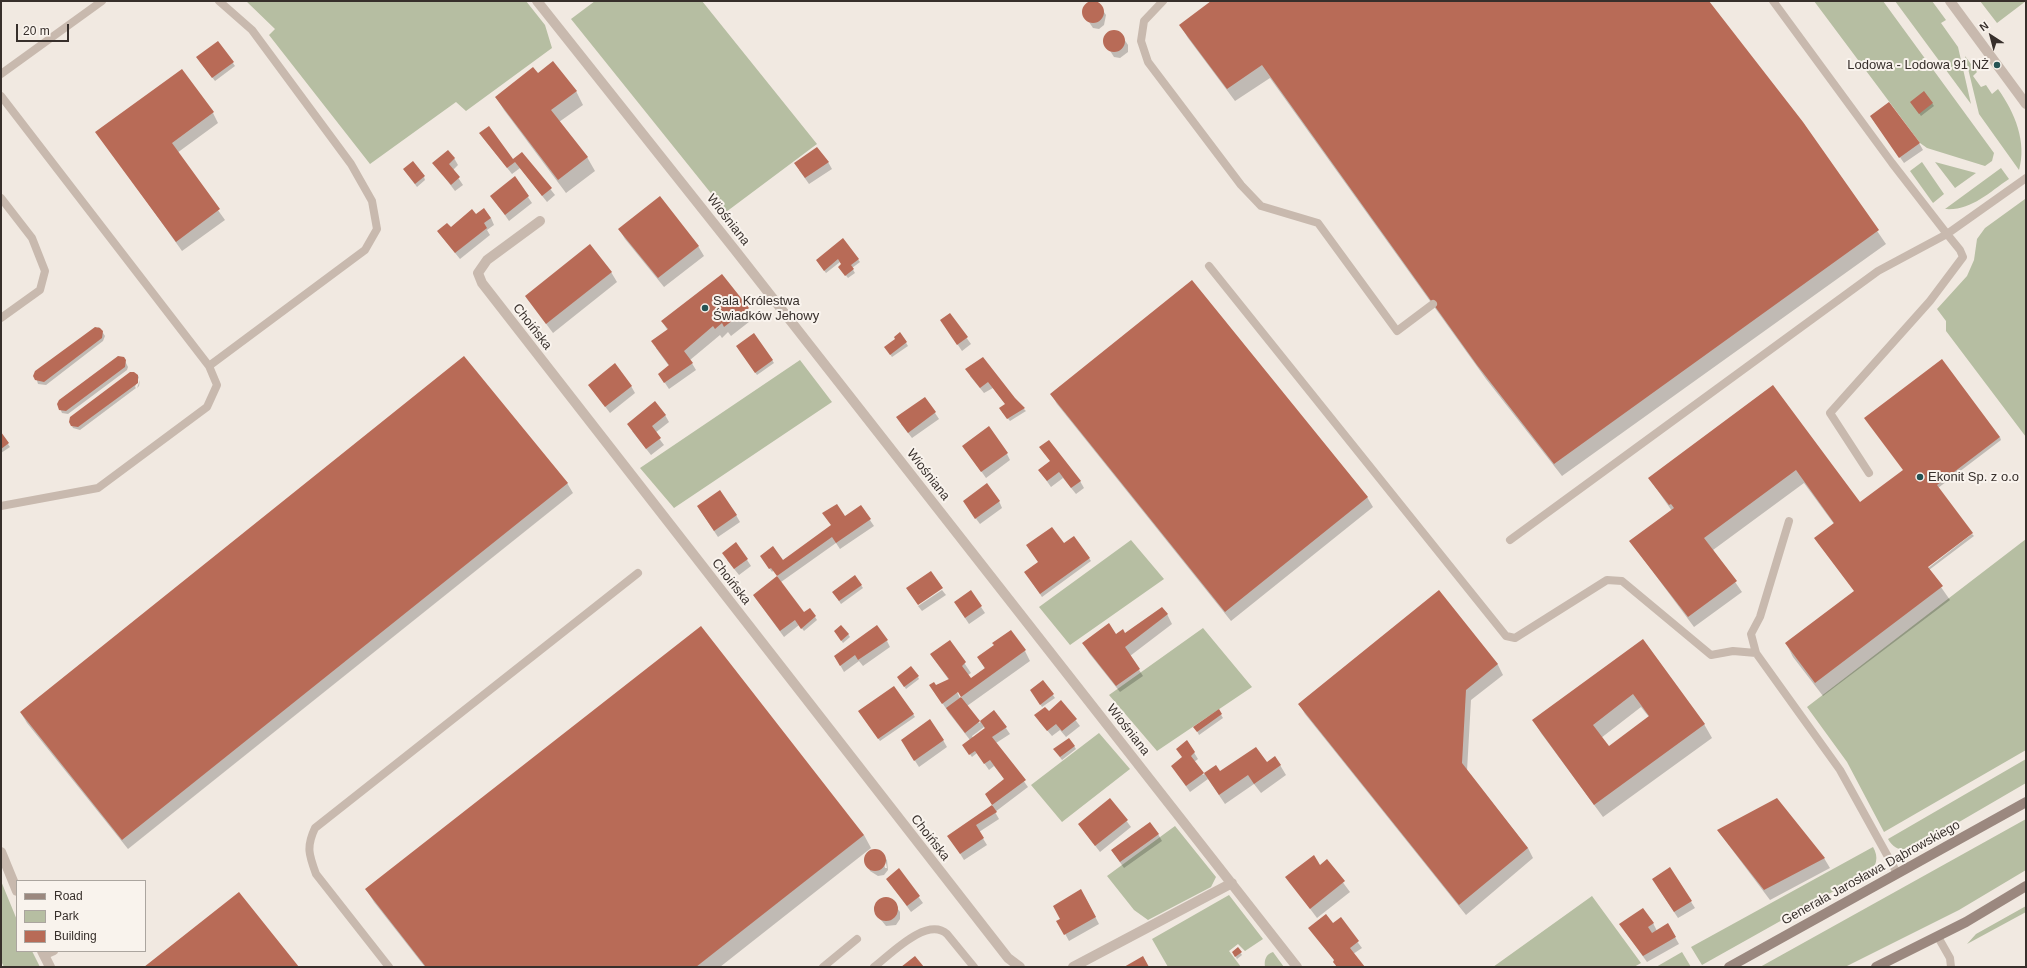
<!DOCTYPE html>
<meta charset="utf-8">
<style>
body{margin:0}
#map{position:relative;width:2027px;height:968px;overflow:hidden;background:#f1e9e1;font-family:Arial,sans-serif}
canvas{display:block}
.frame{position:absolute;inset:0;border:2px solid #372f2b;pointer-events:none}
.legend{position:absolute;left:16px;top:880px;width:130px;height:72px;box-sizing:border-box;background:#f9f3ed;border:1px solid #aba59f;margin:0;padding:5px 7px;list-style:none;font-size:12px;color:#372f2b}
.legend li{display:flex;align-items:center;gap:8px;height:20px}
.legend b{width:20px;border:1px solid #aba59f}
.north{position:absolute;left:1971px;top:16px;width:40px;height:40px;-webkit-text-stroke:3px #f9f3ed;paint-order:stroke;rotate:324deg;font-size:11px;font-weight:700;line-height:16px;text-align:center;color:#372f2b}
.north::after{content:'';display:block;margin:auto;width:14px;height:18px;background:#372f2b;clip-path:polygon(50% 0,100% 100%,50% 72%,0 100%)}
.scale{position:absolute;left:16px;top:24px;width:53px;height:18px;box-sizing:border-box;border:2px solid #372f2b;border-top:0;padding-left:5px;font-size:12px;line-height:14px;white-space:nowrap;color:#372f2b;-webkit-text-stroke:3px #f9f3ed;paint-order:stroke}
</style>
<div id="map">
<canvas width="2027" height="968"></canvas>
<div class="frame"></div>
<ul class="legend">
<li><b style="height:5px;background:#9b887f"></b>Road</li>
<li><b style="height:11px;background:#b6bea2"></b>Park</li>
<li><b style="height:11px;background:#b86b57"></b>Building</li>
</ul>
<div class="north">N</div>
<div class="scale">20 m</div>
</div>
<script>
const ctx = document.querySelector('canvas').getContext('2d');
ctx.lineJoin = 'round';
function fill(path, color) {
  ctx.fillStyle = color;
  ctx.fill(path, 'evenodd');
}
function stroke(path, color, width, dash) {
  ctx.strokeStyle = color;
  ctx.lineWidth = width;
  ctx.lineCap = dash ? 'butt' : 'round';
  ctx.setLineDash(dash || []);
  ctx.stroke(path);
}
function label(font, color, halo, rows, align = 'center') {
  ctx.font = font + ' Arial,sans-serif';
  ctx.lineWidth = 4;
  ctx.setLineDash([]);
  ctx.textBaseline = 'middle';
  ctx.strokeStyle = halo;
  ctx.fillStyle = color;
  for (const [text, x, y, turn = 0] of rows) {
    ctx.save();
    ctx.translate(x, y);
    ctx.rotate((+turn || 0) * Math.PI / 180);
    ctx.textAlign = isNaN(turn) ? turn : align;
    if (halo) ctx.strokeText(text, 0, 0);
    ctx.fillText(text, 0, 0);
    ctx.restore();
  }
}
const green = new Path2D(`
 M 246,1 L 526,1 L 545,25 L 552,48 L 466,111 L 456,102 L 370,164 L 269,35 L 275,29 Z
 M 595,1 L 702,1 L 817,144 L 726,212 L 571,19 Z
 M 1814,1 L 1883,1 L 1994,153 L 1992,161 L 1985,166 L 1927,148 L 1920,143 Z
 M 1895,1 L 1932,1 L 1946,20 L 1941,23 L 1958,47 L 1971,104 Z
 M 1980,1 L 2026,1 L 1997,23 Z
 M 1965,56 L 1977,72 L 1973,76 L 1981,87 L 1986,85 L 1992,94 L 1998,89 C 2015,113 2027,142 2019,170 L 1979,114 Z
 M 1922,162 L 1944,194 L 1933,203 L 1910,171 Z
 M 1935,162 L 1976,173 L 1955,188 Z
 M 2001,168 L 2009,179 C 1988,193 1971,211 1945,209 Z
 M 2025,199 L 2026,200 L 2026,437 L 1946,331 L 1946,321 L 1937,309 L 1967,276 L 1974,260 L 1977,239 L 1985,228 Z
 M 800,360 L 832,402 L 674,508 L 640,468 Z
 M 2026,539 L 2026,750 L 1884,832 L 1847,762 L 1807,707 Z
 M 1131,540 L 1164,579 L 1070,645 L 1039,607 Z
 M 1203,628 L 1252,687 L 1157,751 L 1109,695 Z
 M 1099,733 L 1130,769 L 1062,822 L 1031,785 Z
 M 2026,759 L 2026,783 L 1911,850 C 1900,851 1893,848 1888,839 Z
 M 2026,819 L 2026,870 L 1959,910 L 1845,967 L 1760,967 Z
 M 1175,826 L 1216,877 L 1211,887 L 1148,920 L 1134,910 L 1107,876 Z
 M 1873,847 C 1879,857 1877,867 1867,874 L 1866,873 L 1702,965 L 1691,947 Z
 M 1,881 L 17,920 L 17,951 L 32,951 L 40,967 L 4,967 L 1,961 Z
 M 1229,895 L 1263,939 L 1245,951 L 1238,944 L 1229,951 L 1241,967 L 1168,967 L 1152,939 Z
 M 1592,896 L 1641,963 L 1634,967 L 1493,967 Z
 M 2026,906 L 2026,912 L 1967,944 L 1976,934 Z
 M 1273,952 L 1284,967 L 1265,967 C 1264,960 1266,954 1273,952 Z
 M 1682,952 L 1691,967 L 1656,967 Z`);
const shadow = new Path2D(`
 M 1213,1 L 1708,1 L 1803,123 L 1886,244 L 1562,476 L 1486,379 L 1270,78 L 1235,101 L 1188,38 L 1180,25 Z
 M 1092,2 L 1098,3 L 1106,15 L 1104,25 L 1099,29 L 1093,28 L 1083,13 L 1084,7 Z
 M 1113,31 L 1120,33 L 1128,45 L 1128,52 L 1120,58 L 1114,57 L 1105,43 L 1107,34 Z
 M 218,42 L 235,66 L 215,81 L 199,60 Z
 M 538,75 L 576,91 L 583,105 L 559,122 L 587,157 L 595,171 L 566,193 L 504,110 L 496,97 Z
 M 1924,92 L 1934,106 L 1921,116 L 1913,105 Z
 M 213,113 L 218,123 L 177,153 L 225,220 L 182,251 L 97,132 Z
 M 1871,117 L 1919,143 L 1923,150 L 1904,163 Z
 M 480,134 L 513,160 L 522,153 L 555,195 L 547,202 L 520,168 L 512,174 Z
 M 454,158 L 458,165 L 453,170 L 463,185 L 455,191 L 434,163 Z
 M 828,162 L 832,169 L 809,184 L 799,170 Z
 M 404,170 L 424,177 L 425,180 L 417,187 Z
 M 515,178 L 532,203 L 509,221 L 496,202 Z
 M 476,216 L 491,218 L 494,225 L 487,230 L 490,235 L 460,259 L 438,232 L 451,228 Z
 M 619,229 L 698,246 L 704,256 L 664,287 L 625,239 Z
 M 843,240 L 860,262 L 852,268 L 855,273 L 848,278 L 841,270 L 842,264 L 840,262 L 826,273 L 817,261 Z
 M 611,272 L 617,282 L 553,333 L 526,297 Z
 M 748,308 L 754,318 L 731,336 L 728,332 L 722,338 L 720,335 L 690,360 L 696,370 L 669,389 L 663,380 L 669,366 L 656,348 L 668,331 L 662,321 Z
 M 950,315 L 971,344 L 962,351 L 945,326 Z
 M 99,327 L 105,336 L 103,341 L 46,385 L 38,384 L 35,374 L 95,329 Z
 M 900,333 L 908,346 L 892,357 L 887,350 Z
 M 739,349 L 772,360 L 774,363 L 757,375 Z
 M 983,358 L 1014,399 L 1026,411 L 1010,421 L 1002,412 L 1006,405 L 993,388 L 984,393 L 970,376 Z
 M 124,359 L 128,367 L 127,370 L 68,414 L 62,413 L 58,404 Z
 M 137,375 L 139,377 L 135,387 L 136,388 L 80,430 L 73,428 L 71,424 Z
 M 140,380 L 139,386 L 137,388 Z
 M 589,385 L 631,386 L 635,393 L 610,413 Z
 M 1773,387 L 1860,503 L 2000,437 L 2001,440 L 1938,488 L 1927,569 L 1972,534 L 1974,536 L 1929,570 L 1950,600 L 1823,696 L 1793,657 L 1786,643 L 1855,591 L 1834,524 L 1804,483 L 1713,550 L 1742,592 L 1694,627 L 1630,541 L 1672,511 L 1649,478 Z
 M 1051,394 L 1367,497 L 1373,507 L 1231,621 L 1057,404 Z
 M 925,398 L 939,419 L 912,438 L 901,424 Z
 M 665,415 L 669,422 L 655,433 L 664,445 L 651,455 L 632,431 Z
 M 1,434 L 10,447 L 1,453 Z
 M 963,446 L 1007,454 L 1010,460 L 986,478 Z
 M 1051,461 L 1080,481 L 1084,488 L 1076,494 L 1063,478 L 1051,487 L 1039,470 Z
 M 567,483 L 573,493 L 128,849 L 27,723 L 21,713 Z
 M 999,501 L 1002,508 L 980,524 L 968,508 Z
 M 698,507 L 736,515 L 740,522 L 718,537 Z
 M 861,507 L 874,526 L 840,549 L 836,543 L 781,582 L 804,614 L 810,609 L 817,620 L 804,631 L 799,625 L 784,637 L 754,596 L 778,576 L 774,570 L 772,572 L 763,559 L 782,561 Z
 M 736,543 L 751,566 L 739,575 L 727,560 Z
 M 1089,558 L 1091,561 L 1042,597 L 1027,575 Z
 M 855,577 L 863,588 L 841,604 L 835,595 Z
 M 942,590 L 946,595 L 922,611 L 918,606 Z
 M 971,592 L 985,613 L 969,624 L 959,609 Z
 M 1439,592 L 1498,665 L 1503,675 L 1471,700 L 1467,771 L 1528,848 L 1533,858 L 1466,915 L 1305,714 L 1299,704 Z
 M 1167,614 L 1172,624 L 1130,656 L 1143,676 L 1120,692 L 1089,653 L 1083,643 L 1125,634 Z
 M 837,634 L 848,634 L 850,637 L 843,643 Z
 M 1643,640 L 1704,724 L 1712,738 L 1603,817 L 1541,733 L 1533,720 ZM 1641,707 L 1649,717 L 1609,748 L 1601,738 Z
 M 887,641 L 890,647 L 863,666 L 859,661 L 844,672 L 835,656 Z
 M 950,642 L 971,673 L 968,675 L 971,679 L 985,669 L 978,657 L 995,646 L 993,643 L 1025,651 L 1030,661 L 967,706 L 979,723 L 994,711 L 1010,734 L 996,743 L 1028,787 L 995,812 L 999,819 L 979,832 L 987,845 L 964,860 L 949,836 L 993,806 L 990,801 L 1005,780 L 994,766 L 989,770 L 977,753 L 972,757 L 965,748 L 970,740 L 949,713 L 931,686 L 936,686 L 949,680 L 931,655 ZM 956,687 L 962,698 L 960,698 L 955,688 ZM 984,727 L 985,729 L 973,738 L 972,736 Z
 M 898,677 L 918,677 L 919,679 L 906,689 Z
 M 1043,681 L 1055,698 L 1042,707 L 1031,690 Z
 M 1061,701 L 1080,726 L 1066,737 L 1060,730 L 1052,736 L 1039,721 Z
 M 1218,710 L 1223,718 L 1199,735 L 1195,727 Z
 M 861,714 L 913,714 L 915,717 L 880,741 Z
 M 943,740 L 947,747 L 919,767 L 906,747 Z
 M 1187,741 L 1198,759 L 1194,762 L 1203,775 L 1215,766 L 1220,773 L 1267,763 L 1280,765 L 1286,775 L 1261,793 L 1254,784 L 1225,804 L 1208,779 L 1190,792 L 1176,772 L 1183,758 Z
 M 1074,746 L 1076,749 L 1062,760 L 1056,752 Z
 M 1110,799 L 1131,827 L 1100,852 L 1083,830 Z
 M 1718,831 L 1824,858 L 1830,868 L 1770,900 Z
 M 1158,834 L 1162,841 L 1124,868 L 1112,851 Z
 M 864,835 L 871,848 L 720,967 L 425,967 L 374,902 L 366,889 Z
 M 877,850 L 885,857 L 883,857 L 885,868 L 887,868 L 885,858 L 887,860 L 888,870 L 884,875 L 878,876 L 870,871 L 865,858 L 870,851 Z
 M 1327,861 L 1350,892 L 1317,918 L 1287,878 L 1320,866 Z
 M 1670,869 L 1695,908 L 1678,918 L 1657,886 Z
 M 899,870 L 923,903 L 911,912 L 887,879 Z
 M 1085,897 L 1099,924 L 1069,941 L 1058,921 Z
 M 883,898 L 891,899 L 900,912 L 900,919 L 896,925 L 886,926 L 877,915 L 876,905 Z
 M 1340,919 L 1362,948 L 1353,954 L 1364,967 L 1337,967 L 1335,961 L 1309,928 L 1333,925 Z
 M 1653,923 L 1657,931 L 1668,925 L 1679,944 L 1647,962 L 1624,930 Z
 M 1238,949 L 1242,955 L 1237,959 L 1233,952 Z`);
const building = new Path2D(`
 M 1211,1 L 1709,1 L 1803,122 L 1879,230 L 1554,464 L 1477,365 L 1262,65 L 1227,89 L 1179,25 Z
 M1082 12a11 11 0 1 1 22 0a11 11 0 1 1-22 0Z
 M1103 41a11 11 0 1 1 22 0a11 11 0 1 1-22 0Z
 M 218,41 L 234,62 L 212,78 L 196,57 Z
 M 553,61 L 577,91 L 551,110 L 588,157 L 558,180 L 495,97 L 533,67 L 538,73 Z
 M 182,69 L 214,112 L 172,143 L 220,209 L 176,242 L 95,132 Z
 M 1924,91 L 1933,103 L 1919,114 L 1910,102 Z
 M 1889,102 L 1920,143 L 1899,158 L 1870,116 Z
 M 489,126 L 513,159 L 522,152 L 552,188 L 542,196 L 515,162 L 507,168 L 479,133 Z
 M 817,147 L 829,162 L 805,178 L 794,163 Z
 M 448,150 L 455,158 L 449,164 L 460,177 L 451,185 L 432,163 Z
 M 413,161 L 425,176 L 415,184 L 403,169 Z
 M 515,176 L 529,196 L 505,215 L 490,196 Z
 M 660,196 L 699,246 L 658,278 L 618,229 Z
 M 484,208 L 491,218 L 484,223 L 487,228 L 455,253 L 437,231 L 447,223 L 451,227 L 472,209 L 476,214 Z
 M 843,238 L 859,259 L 851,265 L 854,269 L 845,276 L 838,267 L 841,264 L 838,259 L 824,271 L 816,260 Z
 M 590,244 L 612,272 L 546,324 L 525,296 Z
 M 722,274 L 749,308 L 724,327 L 722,323 L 715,329 L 713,326 L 684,351 L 693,363 L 664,383 L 658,374 L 669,365 L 651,341 L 668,329 L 661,321 Z
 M 1192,280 L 1368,497 L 1225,612 L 1050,394 Z
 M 950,313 L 968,337 L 957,345 L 940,320 Z
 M 95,327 L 100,328 L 103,331 L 102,338 L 44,382 L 35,380 L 33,376 L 35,371 Z
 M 900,332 L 907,342 L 890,355 L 884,347 L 895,339 L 894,337 Z
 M 754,333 L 773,360 L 755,373 L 736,346 Z
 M 118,356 L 124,357 L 126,360 L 125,367 L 66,411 L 59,410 L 57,404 L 59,400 Z
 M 464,356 L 568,483 L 122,840 L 20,712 Z
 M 983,357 L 1015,398 L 1025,408 L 1007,419 L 999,408 L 1005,404 L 988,382 L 980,388 L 965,369 Z
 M 1942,359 L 2000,437 L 1937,485 L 1973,533 L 1928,567 L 1943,586 L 1815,683 L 1785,643 L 1854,591 L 1814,538 L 1834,523 L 1796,470 L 1704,538 L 1737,581 L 1688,617 L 1629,541 L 1674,508 L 1671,504 L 1669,505 L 1648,478 L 1773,385 L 1860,502 L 1903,470 L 1864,418 Z
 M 615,363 L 632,386 L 605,407 L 588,385 Z
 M 130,372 L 134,372 L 138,375 L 138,383 L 78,427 L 71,426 L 69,422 L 70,417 Z
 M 925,397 L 936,412 L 908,433 L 896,417 Z
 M 655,401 L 666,415 L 652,426 L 661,438 L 646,449 L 627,424 Z
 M 989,426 L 1008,453 L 981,472 L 962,446 Z
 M 1,432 L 9,443 L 1,449 Z
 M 1049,440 L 1081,481 L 1071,488 L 1059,472 L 1047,481 L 1038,470 L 1050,461 L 1039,447 Z
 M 987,483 L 1000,501 L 975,519 L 963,501 Z
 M 720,490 L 737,515 L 714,531 L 697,506 Z
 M 837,504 L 845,516 L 861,505 L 871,519 L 836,543 L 832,537 L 777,576 L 771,568 L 769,569 L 760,556 L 773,546 L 783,560 L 831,525 L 822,513 Z
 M 1052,527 L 1064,543 L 1074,536 L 1090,558 L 1040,594 L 1024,572 L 1038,562 L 1026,545 Z
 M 736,542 L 748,559 L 734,569 L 722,553 Z
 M 931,571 L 943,588 L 918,605 L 906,588 Z
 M 855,575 L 862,585 L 839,601 L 832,592 Z
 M 777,576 L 804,612 L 810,608 L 816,616 L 801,629 L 795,620 L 780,631 L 753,595 Z
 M 971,590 L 982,606 L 965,618 L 954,602 Z
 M 1439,590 L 1498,664 L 1466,690 L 1462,763 L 1528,848 L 1459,905 L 1298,704 Z
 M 1162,607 L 1168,614 L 1125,647 L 1140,669 L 1116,686 L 1082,643 L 1109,623 L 1116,634 L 1123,629 L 1125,633 Z
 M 841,625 L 849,634 L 841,641 L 834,631 Z
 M 877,625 L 888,640 L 858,660 L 855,655 L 840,666 L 834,656 Z
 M 701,626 L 864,835 L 696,967 L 426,967 L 365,889 Z
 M 1011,630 L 1026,650 L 961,697 L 958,692 L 942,704 L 929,685 L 934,682 L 936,685 L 949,679 L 930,654 L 950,640 L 966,662 L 962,666 L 971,678 L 985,668 L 977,657 L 994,645 L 992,643 Z
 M 1643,639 L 1705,724 L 1594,805 L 1532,720 ZM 1633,694 L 1649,716 L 1609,746 L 1593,725 Z
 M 911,666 L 919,676 L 904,687 L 897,677 Z
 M 1043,680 L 1054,694 L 1040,705 L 1030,690 Z
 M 894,686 L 914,714 L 878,739 L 858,711 Z
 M 961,697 L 980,721 L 965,733 L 946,708 Z
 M 1061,700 L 1077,719 L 1062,731 L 1056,724 L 1047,731 L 1034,715 L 1045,707 L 1049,711 Z
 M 1219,709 L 1222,714 L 1197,732 L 1193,727 Z
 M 994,710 L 1007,727 L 992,737 L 1026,780 L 992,805 L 985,794 L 1004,779 L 990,760 L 984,764 L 975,751 L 969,755 L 962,745 L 985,728 L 980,721 Z
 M 930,719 L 944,740 L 914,761 L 901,740 Z
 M 1069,738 L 1075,746 L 1060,757 L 1053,749 Z
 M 1187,740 L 1195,752 L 1191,756 L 1204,773 L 1186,786 L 1171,766 L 1182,757 L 1176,749 Z
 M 1256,747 L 1267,762 L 1275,756 L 1281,765 L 1254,784 L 1248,775 L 1219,795 L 1204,773 L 1216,765 L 1220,771 Z
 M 1110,798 L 1128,820 L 1095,846 L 1078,824 Z
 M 1777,798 L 1825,858 L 1764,890 L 1717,830 Z
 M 992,805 L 997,812 L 976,825 L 984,838 L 960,854 L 947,836 Z
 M 1150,822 L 1159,834 L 1120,862 L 1111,850 Z
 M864 860a11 11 0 1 1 22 0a11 11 0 1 1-22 0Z
 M 1314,855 L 1320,865 L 1327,859 L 1345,881 L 1310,909 L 1285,877 Z
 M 1670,867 L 1692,901 L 1674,912 L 1652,879 Z
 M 899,868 L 920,896 L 907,906 L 886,879 Z
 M 1081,889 L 1096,917 L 1064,935 L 1056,921 L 1060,919 L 1053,906 Z
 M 239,892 L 299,967 L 144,967 Z
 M874 909a12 12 0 1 1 24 0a12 12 0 1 1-24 0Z
 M 1643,908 L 1654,923 L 1648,927 L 1652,933 L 1668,923 L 1676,937 L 1643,956 L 1619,924 Z
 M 1326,914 L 1333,923 L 1341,917 L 1359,941 L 1350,948 L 1365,967 L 1337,967 L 1333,962 L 1334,960 L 1308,928 Z
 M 1238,947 L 1242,952 L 1235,957 L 1232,952 Z
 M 915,956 L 924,967 L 901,967 Z
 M 1143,956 L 1149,967 L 1124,967 Z`);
const service = new Path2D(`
 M 1163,1 L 1144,21 L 1141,41 L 1148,62 L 1241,185 L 1261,206 L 1318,223 L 1397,331 L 1433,304
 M 1773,1 L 1892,163 L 1947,234 L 2026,178
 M 1,74 L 102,1
 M 1,96 L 209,366 L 217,385 L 207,407 L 98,488 L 1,506
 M 1,198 L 32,238 L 45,271 L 40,290 L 1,318
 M 1209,266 L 1506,636 L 1515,638 L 1607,580 L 1622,581 L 1711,655 L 1733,651 L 1756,653
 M 209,366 L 365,250 L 377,229 L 372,201 L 351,164 L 252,30 L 219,1
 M 1789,521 L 1760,617 L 1751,634 L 1756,653 L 1840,770 L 1897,873
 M 1510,540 L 1878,271 L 1947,234 L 1960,250 L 1963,257 L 1930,301 L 1830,413 L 1869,473
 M 1938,937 L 1950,958 L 1951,967
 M 45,955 L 54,951
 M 389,967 L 316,874 C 309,855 306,847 315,828 L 638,573
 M 823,967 L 857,939
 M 874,967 C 891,954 927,916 947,934 L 974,967`);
const minor = new Path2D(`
 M 537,1 L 735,250 L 1297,967
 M 540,221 L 487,260 L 478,273 L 482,283 L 1008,958 L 1020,967
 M 1,852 L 17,891
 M 42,951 L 50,967
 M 1073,967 L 1232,883`);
const tertiary = new Path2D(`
 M 1950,1 L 2026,104`);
const secondary = new Path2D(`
 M 1729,967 L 2026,802
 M 1876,967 L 1966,922 L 2026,886`);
const markers = [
 [1997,65,4,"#255354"],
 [705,308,4,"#255354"],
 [1920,477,4,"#255354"]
];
const poiNames = [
 ["Lodowa - Lodowa 91 NŻ",1989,65,"right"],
 ["Sala Królestwa",713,301],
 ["Świadków Jehowy",713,316],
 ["Ekonit Sp. z o.o",1928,477]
];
const streetNames = [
 ["Wiośniana",728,220,52],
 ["Choińska",532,327,52],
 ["Wiośniana",928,475,52],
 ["Choińska",731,582,52],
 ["Wiośniana",1128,730,52],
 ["Choińska",930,838,52],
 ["Generała Jarosława Dąbrowskiego",1871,873,-29]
];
fill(green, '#b6bea2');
fill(shadow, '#0003');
fill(building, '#b86b57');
stroke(service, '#c8b9ae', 8);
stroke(minor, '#c8b9ae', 10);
stroke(tertiary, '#c8b9ae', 10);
stroke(secondary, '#9b887f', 10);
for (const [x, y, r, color] of markers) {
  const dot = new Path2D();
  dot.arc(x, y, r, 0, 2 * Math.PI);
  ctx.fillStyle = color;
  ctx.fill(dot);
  stroke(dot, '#f9f3ed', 1.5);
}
label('13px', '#372f2b', '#f9f3ed', poiNames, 'left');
label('13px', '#372f2b', '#f9f3ed', streetNames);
</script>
